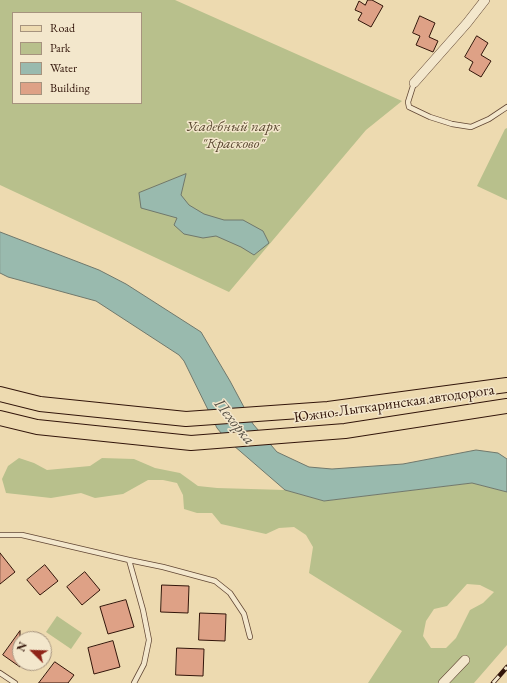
<!DOCTYPE html>
<meta charset="utf-8">
<style>
body{margin:0}
#map{position:relative;width:507px;height:683px;overflow:hidden;background:#eddab0;font-family:"EB Garamond",serif}
canvas{display:block}
.legend{position:absolute;left:12px;top:12px;width:130px;height:92px;box-sizing:border-box;background:#f3e7cc;border:1px solid #a6937e;margin:0;padding:5px 7px;list-style:none;font-size:12px;color:#32150a}
.legend li{display:flex;align-items:center;gap:8px;height:20px}
.legend b{width:20px;border:1px solid #a6937e}
.north{position:absolute;left:12px;top:631px;width:40px;height:40px;box-sizing:border-box;background:#f3e7cc;border:1px solid #a6937e;border-radius:50%;rotate:293deg;font-size:11px;font-weight:700;line-height:16px;text-align:center;color:#32150a}
.north::after{content:'';display:block;margin:auto;width:14px;height:18px;background:#8f2418;clip-path:polygon(50% 0,100% 100%,50% 72%,0 100%)}
</style>
<div id="map">
<canvas width="507" height="683"></canvas>
<ul class="legend">
<li><b style="height:5px;background:#eddab0"></b>Road</li>
<li><b style="height:11px;background:#b8c08c"></b>Park</li>
<li><b style="height:11px;background:#99baae"></b>Water</li>
<li><b style="height:11px;background:#dea186"></b>Building</li>
</ul>
<div class="north">N</div>
</div>
<script>
const ctx = document.querySelector('canvas').getContext('2d');
ctx.lineJoin = 'round';
function fill(path, color) {
  ctx.fillStyle = color;
  ctx.fill(path, 'evenodd');
}
function stroke(path, color, width, dash) {
  ctx.strokeStyle = color;
  ctx.lineWidth = width;
  ctx.lineCap = dash ? 'butt' : 'round';
  ctx.setLineDash(dash || []);
  ctx.stroke(path);
}
function label(font, color, halo, rows, align = 'center') {
  ctx.font = font + ' "EB Garamond",serif';
  ctx.lineWidth = 3;
  ctx.setLineDash([]);
  ctx.textBaseline = 'middle';
  ctx.strokeStyle = halo;
  ctx.fillStyle = color;
  for (const [text, x, y, turn = 0] of rows) {
    ctx.save();
    ctx.translate(x, y);
    ctx.rotate((+turn || 0) * Math.PI / 180);
    ctx.textAlign = isNaN(turn) ? turn : align;
    if (halo) ctx.strokeText(text, 0, 0);
    ctx.fillText(text, 0, 0);
    ctx.restore();
  }
}
const green = new Path2D(`
 M 0,0 L 175,0 L 402,101 L 366,130 L 229,292 L 0,185 ZM 13,13 L 141,13 L 141,103 L 13,103 Z
 M 507,128 L 507,200 L 477,186 L 505,129 Z
 M 19,458 L 34,463 L 47,470 L 90,466 L 102,458 L 134,459 L 155,468 L 180,473 L 198,486 L 217,488 L 285,490 L 324,501 L 472,483 L 507,492 L 507,645 L 474,683 L 368,683 L 402,631 L 309,573 L 313,547 L 306,535 L 294,527 L 279,528 L 266,534 L 221,524 L 212,513 L 197,513 L 184,509 L 183,495 L 177,483 L 163,480 L 148,480 L 123,494 L 95,498 L 81,493 L 51,498 L 6,493 L 2,479 L 8,466 ZM 467,584 L 480,585 L 494,592 L 483,603 L 470,610 L 456,638 L 446,648 L 431,648 L 423,636 L 426,621 L 434,609 L 447,606 Z
 M 57,616 L 82,633 L 71,649 L 46,632 Z`);
const water = new Path2D(`
 M 186,174 L 181,195 L 189,205 L 204,214 L 224,220 L 243,220 L 263,231 L 269,243 L 254,255 L 241,247 L 216,236 L 203,238 L 184,234 L 174,225 L 177,218 L 141,208 L 139,193 Z
 M 0,232 L 99,270 L 126,284 L 201,332 L 230,381 L 253,424 L 277,452 L 309,467 L 332,469 L 403,464 L 476,450 L 498,453 L 507,459 L 507,492 L 472,483 L 324,501 L 285,490 L 226,439 L 217,428 L 184,361 L 179,355 L 96,301 L 8,277 L 0,273 Z`);
const building = new Path2D(`
 M 368,0 L 372,0 L 383,6 L 371,27 L 358,20 L 362,13 L 355,10 L 359,1 L 365,5 Z
 M 420,16 L 435,23 L 429,37 L 438,41 L 433,52 L 416,45 L 420,36 L 413,33 Z
 M 477,36 L 488,43 L 481,55 L 491,61 L 481,77 L 469,70 L 473,62 L 465,57 Z
 M 0,553 L 15,572 L 0,584 Z
 M 45,565 L 58,581 L 40,595 L 27,580 Z
 M 85,572 L 100,590 L 82,605 L 67,587 Z
 M 162,585 L 189,586 L 188,613 L 161,612 Z
 M 126,600 L 134,627 L 108,634 L 100,607 Z
 M 200,613 L 226,614 L 225,641 L 199,640 Z
 M 20,631 L 20,667 L 3,655 Z
 M 113,641 L 120,667 L 94,674 L 88,648 Z
 M 177,648 L 204,649 L 203,676 L 176,675 Z
 M 55,662 L 74,675 L 68,683 L 39,683 Z`);
const lane = new Path2D(`
 M 414,83 L 408,102 L 409,107 L 430,117 L 452,124 L 471,127 L 489,119 L 507,107
 M 0,535 L 22,535 L 129,560 L 143,610 L 149,640 L 144,664 L 134,683
 M 129,560 L 163,567 L 215,581 L 230,593 L 244,614 L 250,637
 M 0,673 L 15,683`);
const street = new Path2D(`
 M 414,83 L 467,23 L 485,0
 M 443,683 L 465,660`);
const primary = new Path2D(`
 M 0,394 L 40,404 L 186,419 L 328,409 L 507,385
 M 0,418 L 37,427 L 191,443 L 345,431 L 507,406`);
const rail = new Path2D(`
 M 493,683 L 507,667`);
const parkNames = [
 ["Усадебный парк",233,127],
 ["\"Красково\"",233,144]
];
const streetNames = [
 ["Южно-Лыткаринская автодорога",394,404,-8]
];
const waterNames = [
 ["Пехорка",234,422,51]
];
fill(green, '#b8c08c');
fill(water, '#99baae');
stroke(water, '#70786c', 1);
fill(building, '#dea186');
stroke(building, '#32150a', 1);
stroke(lane, '#614634', 6);
stroke(street, '#614634', 10);
stroke(primary, '#32150a', 16);
stroke(lane, '#f3e7cc', 4.5);
stroke(street, '#f3e7cc', 9);
stroke(primary, '#eddab0', 14);
stroke(rail, '#32150a', 4.5);
stroke(rail, '#f3e7cc', 3, [9]);
label('italic 15px', '#5a4831', '#f3e7cc', parkNames);
label('15px', '#32150a', '#f3e7cc', streetNames);
label('italic 16px', '#564f43', '#f3e7cc', waterNames);
</script>
